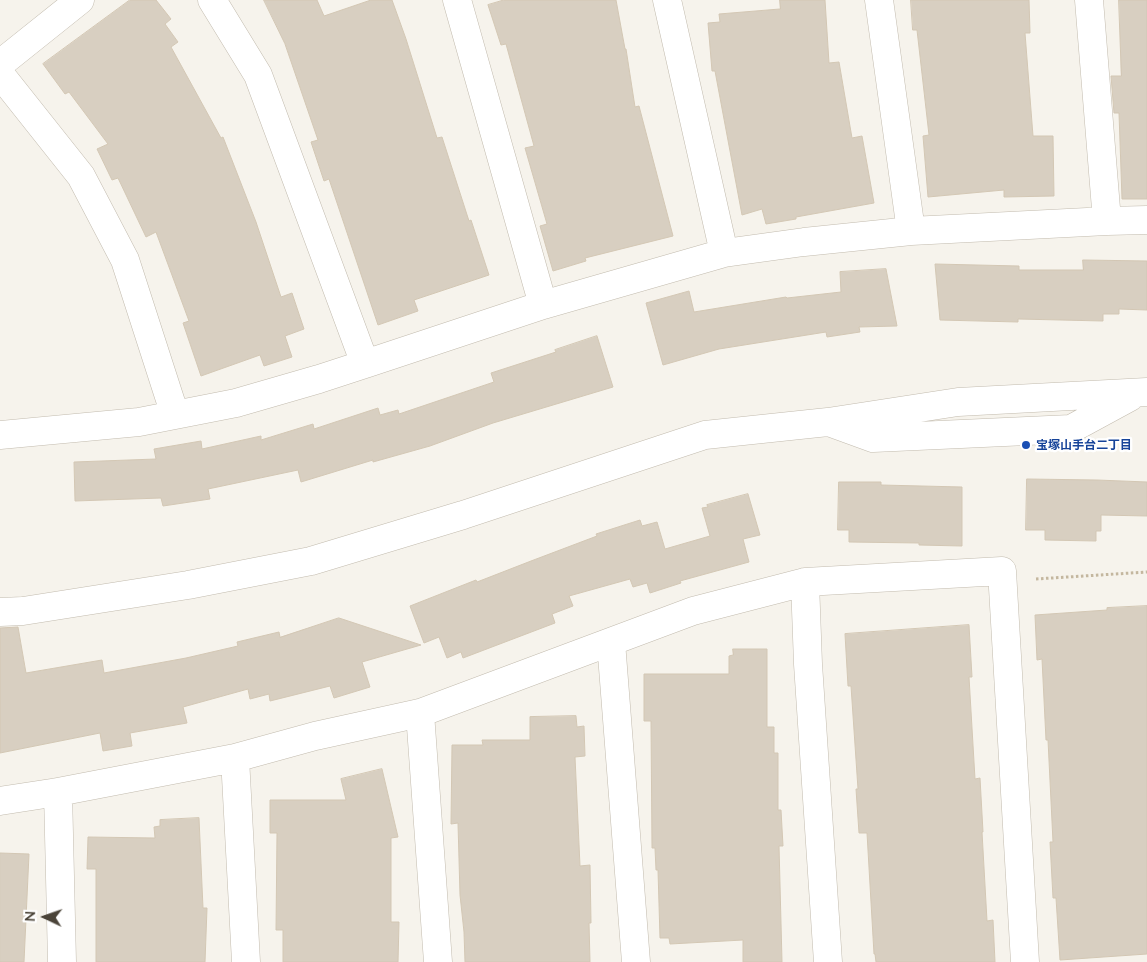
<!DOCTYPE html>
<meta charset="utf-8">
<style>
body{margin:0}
#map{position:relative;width:1147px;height:962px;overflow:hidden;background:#f6f3ec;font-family:Lato,sans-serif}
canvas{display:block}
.north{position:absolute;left:20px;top:892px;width:50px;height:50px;-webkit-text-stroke:4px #fff;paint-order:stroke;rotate:273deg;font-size:14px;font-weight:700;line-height:20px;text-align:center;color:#4b4439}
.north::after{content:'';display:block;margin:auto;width:18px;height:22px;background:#4b4439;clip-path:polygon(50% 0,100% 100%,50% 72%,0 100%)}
</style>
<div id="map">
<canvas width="1147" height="962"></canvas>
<div class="north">N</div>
</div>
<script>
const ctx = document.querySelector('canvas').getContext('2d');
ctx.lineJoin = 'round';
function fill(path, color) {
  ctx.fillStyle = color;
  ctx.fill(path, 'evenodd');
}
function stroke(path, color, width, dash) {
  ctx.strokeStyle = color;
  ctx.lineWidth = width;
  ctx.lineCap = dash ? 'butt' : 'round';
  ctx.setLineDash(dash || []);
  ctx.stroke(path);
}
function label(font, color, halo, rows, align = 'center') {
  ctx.font = font + ' Lato,"Noto Sans JP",sans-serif';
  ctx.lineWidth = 4.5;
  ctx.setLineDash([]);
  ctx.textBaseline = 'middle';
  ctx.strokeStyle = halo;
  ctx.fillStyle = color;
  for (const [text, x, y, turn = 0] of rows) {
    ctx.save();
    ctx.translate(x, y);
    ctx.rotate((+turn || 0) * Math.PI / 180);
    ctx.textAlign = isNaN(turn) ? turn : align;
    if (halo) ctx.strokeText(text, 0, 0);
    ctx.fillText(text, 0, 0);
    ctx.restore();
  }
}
const building = new Path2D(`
 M 130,0 L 156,0 L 171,19 L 165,24 L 178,42 L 171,47 L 221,138 L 223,137 L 256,222 L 281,297 L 292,293 L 304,329 L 285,336 L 292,357 L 264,366 L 260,355 L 201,376 L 183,323 L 189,321 L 156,232 L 146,237 L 118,178 L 112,180 L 97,149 L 108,144 L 69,92 L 65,94 L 43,64 Z
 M 264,0 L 317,0 L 324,16 L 371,0 L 392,0 L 406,39 L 437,138 L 442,137 L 469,221 L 471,220 L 489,275 L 414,300 L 418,311 L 378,325 L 329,179 L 324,181 L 311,142 L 318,140 L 285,44 Z
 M 504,0 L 616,0 L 625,49 L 626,49 L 635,107 L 639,106 L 673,236 L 585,258 L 586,261 L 553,271 L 540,226 L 547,224 L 525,148 L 534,146 L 506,44 L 501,45 L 488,5 Z
 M 780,0 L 825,0 L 829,63 L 839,62 L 852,138 L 862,136 L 874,203 L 796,217 L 796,219 L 766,224 L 762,209 L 742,215 L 715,71 L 712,71 L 708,23 L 720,22 L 719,14 L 780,9 Z
 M 911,0 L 1029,0 L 1030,33 L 1025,33 L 1033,136 L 1053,136 L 1054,196 L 1004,197 L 1004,190 L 928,197 L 923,136 L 929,135 L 917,30 L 913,30 Z
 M 1119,0 L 1147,0 L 1147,199 L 1122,199 L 1119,113 L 1114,113 L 1111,76 L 1121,76 Z
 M 1083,260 L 1147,261 L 1147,310 L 1119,309 L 1119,314 L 1103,314 L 1103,321 L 1018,319 L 1018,322 L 940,320 L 935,264 L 1019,266 L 1019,270 L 1083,270 Z
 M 886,269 L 897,326 L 859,327 L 860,332 L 827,337 L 826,332 L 719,349 L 663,365 L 646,303 L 689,291 L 694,312 L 786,297 L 787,298 L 841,292 L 840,272 Z
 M 597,336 L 613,387 L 493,423 L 430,446 L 373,462 L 373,460 L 301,482 L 298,470 L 208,489 L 210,499 L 163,506 L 161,498 L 75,501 L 74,462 L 156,459 L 154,449 L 201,441 L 202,449 L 261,436 L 261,440 L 313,424 L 314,429 L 378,408 L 380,415 L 398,410 L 399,414 L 494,382 L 491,373 L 556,352 L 555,350 Z
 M 1027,479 L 1097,480 L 1147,482 L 1147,516 L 1101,515 L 1101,531 L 1096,531 L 1096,541 L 1045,540 L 1045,530 L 1026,530 Z
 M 839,482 L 881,482 L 881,485 L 962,487 L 962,546 L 919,545 L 919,543 L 849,542 L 849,530 L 838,530 Z
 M 748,494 L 760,535 L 743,539 L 749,562 L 680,581 L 681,583 L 650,593 L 647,583 L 633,587 L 630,579 L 569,596 L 573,606 L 552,614 L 555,623 L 463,658 L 461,652 L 447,658 L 439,637 L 424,643 L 410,606 L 476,580 L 477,582 L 531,561 L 597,536 L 596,534 L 640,520 L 642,526 L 657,522 L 665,549 L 710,536 L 702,508 L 708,507 L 707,505 Z
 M 1147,606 L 1147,954 L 1060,960 L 1056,898 L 1053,898 L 1050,842 L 1053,842 L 1048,740 L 1046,740 L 1042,659 L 1037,660 L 1035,615 L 1107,610 L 1107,608 Z
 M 339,618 L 421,645 L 362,662 L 370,687 L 334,698 L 330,686 L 270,701 L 269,694 L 250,699 L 248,689 L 183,707 L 187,723 L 130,733 L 132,746 L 103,751 L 100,733 L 0,753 L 0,628 L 18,627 L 26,673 L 102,660 L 104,673 L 186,658 L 238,646 L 237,642 L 279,632 L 280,637 Z
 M 969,625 L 972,677 L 969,677 L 975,779 L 980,778 L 983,832 L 982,832 L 987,921 L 993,920 L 995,962 L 876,962 L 875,954 L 874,954 L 867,833 L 859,833 L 856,789 L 858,789 L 851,686 L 848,686 L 845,634 Z
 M 733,649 L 767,649 L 767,727 L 774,727 L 774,753 L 778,753 L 778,810 L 781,810 L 783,846 L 779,846 L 782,962 L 743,962 L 743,940 L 670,944 L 669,938 L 660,938 L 658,870 L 656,870 L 655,848 L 652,848 L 651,721 L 644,721 L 644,674 L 729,674 L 729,656 L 733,655 Z
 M 576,716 L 577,727 L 584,726 L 585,756 L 575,757 L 580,866 L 590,865 L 591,923 L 589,923 L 590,962 L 465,962 L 464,932 L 460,895 L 458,823 L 451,824 L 452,745 L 483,745 L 482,740 L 530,740 L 530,717 Z
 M 382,769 L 398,837 L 391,838 L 391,922 L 399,922 L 398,962 L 283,962 L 283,930 L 276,930 L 277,833 L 270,833 L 270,800 L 346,800 L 341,779 Z
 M 199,818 L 203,908 L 207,908 L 205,962 L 96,962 L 96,869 L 87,869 L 88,837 L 155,838 L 154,827 L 160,826 L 160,820 Z
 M 0,853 L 29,854 L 24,962 L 0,962 Z`);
const path = new Path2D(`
 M 1036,579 L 1147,572`);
const minor = new Path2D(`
 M 212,0 L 258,75 L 365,364 L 543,305 L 724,253 L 804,242 L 911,231 L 1107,221 L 1089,0
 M 457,0 L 543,305
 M 667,0 L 724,253
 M 879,0 L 911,231
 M 0,64 L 80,0
 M 0,74 L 81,176 L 125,260 L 175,415
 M 1107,221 L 1147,220
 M 829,422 L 873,438 L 1071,429 L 1130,397
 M 0,435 L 139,422 L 236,403 L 319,379 L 365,364
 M 805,582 L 808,664 L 828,962
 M 0,612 L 23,611 L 188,585 L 311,561 L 463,515 L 705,435 L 828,422 L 958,402 L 1147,392
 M 611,642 L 636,962
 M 420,713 L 438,962
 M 235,758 L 246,962
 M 58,792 L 62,962
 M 0,801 L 58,792 L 235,758 L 315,736 L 420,713 L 693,611 L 805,582 L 1002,571 L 1025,962`);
const markers = [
 [1026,445,5,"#1a4fb4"]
];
const transitNames = [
 ["宝塚山手台二丁目",1036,445]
];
fill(building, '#d8cfc1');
stroke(building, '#d3c7b4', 1);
stroke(minor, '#c2bbae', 29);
stroke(path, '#c4b79f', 3, [2.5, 2.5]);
stroke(minor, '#fff', 28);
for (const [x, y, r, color] of markers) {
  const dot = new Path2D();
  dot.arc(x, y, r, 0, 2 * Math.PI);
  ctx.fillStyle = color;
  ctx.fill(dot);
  stroke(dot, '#fff', 2);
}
label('bold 12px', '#164399', '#fff', transitNames, 'left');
</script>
